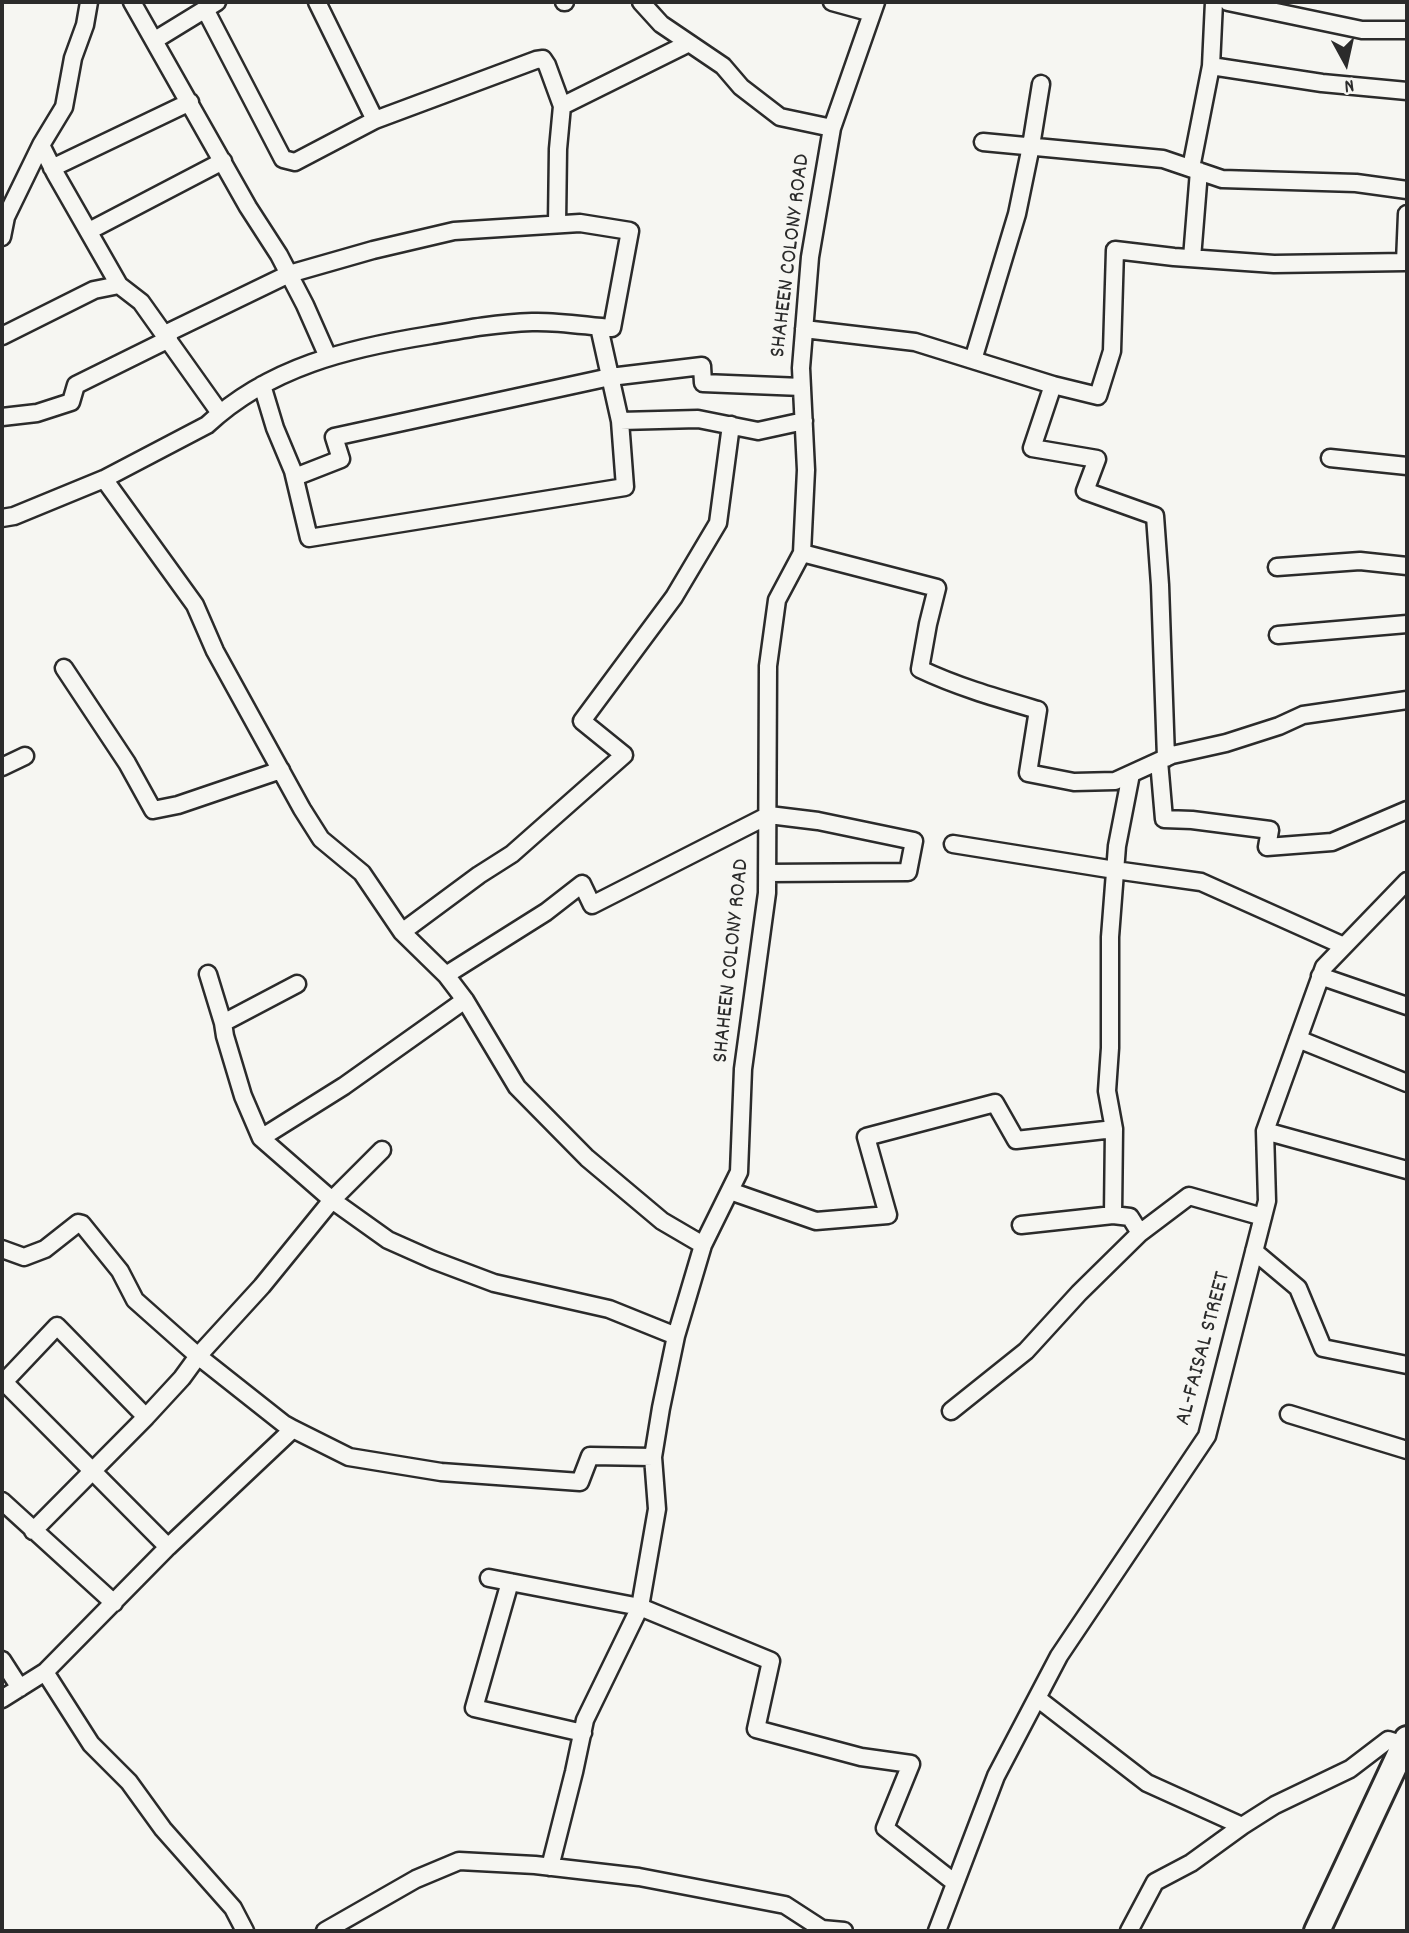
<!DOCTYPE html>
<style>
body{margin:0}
#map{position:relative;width:1409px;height:1933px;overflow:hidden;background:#f6f6f2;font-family:Dekko,sans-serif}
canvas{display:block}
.frame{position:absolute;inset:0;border:4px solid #2b2b2b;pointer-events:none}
.north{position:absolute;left:1311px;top:28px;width:70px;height:70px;-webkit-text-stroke:5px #f6f6f2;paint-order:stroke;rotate:172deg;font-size:19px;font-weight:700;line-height:28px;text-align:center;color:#2b2b2b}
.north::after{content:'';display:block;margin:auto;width:24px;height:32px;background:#2b2b2b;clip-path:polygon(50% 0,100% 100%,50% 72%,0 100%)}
</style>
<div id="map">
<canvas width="1409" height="1933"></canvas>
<div class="frame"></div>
<div class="north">N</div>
</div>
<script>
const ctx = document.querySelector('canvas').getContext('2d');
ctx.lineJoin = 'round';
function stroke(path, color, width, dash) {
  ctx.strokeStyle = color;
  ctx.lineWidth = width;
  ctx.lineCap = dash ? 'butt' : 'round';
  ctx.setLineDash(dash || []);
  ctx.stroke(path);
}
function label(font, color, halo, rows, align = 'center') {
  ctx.font = font + ' Dekko,sans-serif';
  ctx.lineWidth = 5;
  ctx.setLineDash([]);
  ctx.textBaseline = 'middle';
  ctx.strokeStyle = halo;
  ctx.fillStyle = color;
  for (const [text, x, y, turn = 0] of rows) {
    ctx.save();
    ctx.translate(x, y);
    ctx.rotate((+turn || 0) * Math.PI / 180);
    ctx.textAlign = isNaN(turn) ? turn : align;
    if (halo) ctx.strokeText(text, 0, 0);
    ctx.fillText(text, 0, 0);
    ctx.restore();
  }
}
const minor = new Path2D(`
 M 89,2 L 85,25 L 73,58 L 64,107 L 41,145 L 55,173 L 119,285 L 141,302 L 220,413
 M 132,2 L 248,207 L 279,255 L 305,305 L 328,357
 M 317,2 L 375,120
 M 564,2 L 565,2
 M 641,2 L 661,24 L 723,66 L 741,87 L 780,117 L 832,128
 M 832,2 L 872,13
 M 1228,2 L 1362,30 L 1407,30
 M 205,9 L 283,159 L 295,162 L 375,120 L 536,60 L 543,59 L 547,65 L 562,106 L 558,149 L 557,224
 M 155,40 L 217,2
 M 1211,66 L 1214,2
 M 562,106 L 687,44
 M 983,142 L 1163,159 L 1222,179 L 1356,183 L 1407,190
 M 52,168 L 190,102
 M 1191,168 L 1211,66 L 1322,83 L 1407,91
 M 89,231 L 223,161
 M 2,237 L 6,217 L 41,145
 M 1192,258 L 1199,171
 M 599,327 L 620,421
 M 804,329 L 915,342 L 1053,385 L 1032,448 L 1097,459 L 1085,491 L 1155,516 L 1160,585 L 1166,758
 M 2,336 L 94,290 L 119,285
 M 973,360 L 1017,214 L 1031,146 L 1041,84
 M 262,385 L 275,428 L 293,471 L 309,538 L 625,487 L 620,421 L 698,419 L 758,431 L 804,421
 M 1053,385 L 1098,396 L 1112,351 L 1115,250 L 1174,257 L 1274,264 L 1405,262 L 1407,214
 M 2,417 L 37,413 L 71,402 L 76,385 L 169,339
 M 1330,458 L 1407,466
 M 295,477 L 341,459 L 334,437 L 610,377 L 702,366 L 703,383 L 802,387
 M 104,479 L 195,605 L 215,651 L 302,809 L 321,839 L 362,873 L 402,932 L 446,975 L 465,1000 L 517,1087 L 587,1158 L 662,1221 L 703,1245
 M 2,518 L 14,516 L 104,479 L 207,425 C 269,367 349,348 431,335 C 465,329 498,323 532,322 C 558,321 586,326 612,328 L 630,231 L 580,223 L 454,231 L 373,250 L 289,274 L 165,334
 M 802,553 L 937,588 L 928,624 L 920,669 C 958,687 997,698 1038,710 L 1028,773 L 1074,782 L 1115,781 L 1172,755 L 1226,743 L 1279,726 L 1303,715 L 1407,700
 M 1277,567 L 1360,561 L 1407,566
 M 1278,635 L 1407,624
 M 64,668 L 127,763 L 153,810 L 178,805 L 281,770
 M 1159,761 L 1164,819 L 1192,820 L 1270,830 L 1267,847 L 1332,842 L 1407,810
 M 2,767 L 25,756
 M 953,844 L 1115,870 L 1201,882 L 1344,946
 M 402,932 L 479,875 L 512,854 L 624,755 L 582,721 L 674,597 L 718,523 L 731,425
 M 208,974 L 223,1023 L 225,1036 L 243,1096 L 261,1138 L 332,1200 L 388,1240 L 433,1260 L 494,1283 L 609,1309 L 676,1336
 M 446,975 L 546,912 L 582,884 L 592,905 L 769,815 L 818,821 L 914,841 L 908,872 L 767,873
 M 1320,976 L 1407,1006
 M 223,1023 L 297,984
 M 1298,1039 L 1407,1083
 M 1114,1129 L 1113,1215 L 1130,1217 L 1140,1233
 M 1265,1131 L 1407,1170
 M 261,1138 L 344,1086 L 465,1000
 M 730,1191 L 816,1221 L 888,1215 L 866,1137 L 995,1103 L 1016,1140 L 1114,1129 L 1107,1091 L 1110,1048 L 1110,937 L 1117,846 L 1131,774
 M 1021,1225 L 1113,1215
 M 2,1249 L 24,1257 L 45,1249 L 78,1223 L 82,1224 L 120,1271 L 135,1300 L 198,1356 L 284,1424 L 293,1429 L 349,1457 L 441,1472 L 580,1482 L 590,1456 L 653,1457
 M 1254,1251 L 1298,1288 L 1323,1348 L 1407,1365
 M 951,1411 L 1026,1351 L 1079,1293 L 1140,1233 L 1189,1196 L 1263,1217
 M 1289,1414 L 1407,1450
 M 146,1417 L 57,1326 L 4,1382 L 168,1547
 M 2,1501 L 114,1603
 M 33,1531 L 146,1417 L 182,1378 L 198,1356 L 262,1286 L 332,1200 L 382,1150
 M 489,1578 L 640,1607 L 771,1661 L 756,1729 L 861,1757 L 911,1764 L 885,1828 L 955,1883
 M 510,1582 L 474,1708 L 583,1733
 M 2,1660 L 20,1688
 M 45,1672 L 91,1744 L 129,1782 L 163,1829 L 233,1908 L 245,1931
 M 1037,1698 L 1147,1783 L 1242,1826
 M 2,1699 L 45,1672 L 168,1547 L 293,1429
 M 550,1867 L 574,1772 L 585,1720 L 640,1607 L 657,1509 L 653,1457 L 661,1408 L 676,1336 L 703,1245 L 739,1172 L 743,1069 L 767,893 L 768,666 L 777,600 L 802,553 L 806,470 L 801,368 L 810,257 L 832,128 L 876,2
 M 325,1931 L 416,1879 L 459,1861 L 535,1865 L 639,1877 L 785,1905 L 822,1929
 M 816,1931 L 822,1929 L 844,1931
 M 937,1931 L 996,1776 L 1059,1656 L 1207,1436 L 1267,1201 L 1265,1131 L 1324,967 L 1407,881
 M 1129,1931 L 1155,1882 L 1191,1863 L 1242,1826 L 1275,1805 L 1350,1769 L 1388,1740 L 1404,1745`);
const primary = new Path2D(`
 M 1317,1931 L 1407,1739`);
const streetNames = [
 ["SHAHEEN COLONY ROAD",792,256,-83],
 ["SHAHEEN COLONY ROAD",733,961,-84],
 ["AL-FAISAL STREET",1205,1349,-75]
];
stroke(minor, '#2b2b2b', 21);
stroke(primary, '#2b2b2b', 30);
stroke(minor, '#f6f6f2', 16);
stroke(primary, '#f6f6f2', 24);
label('23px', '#2b2b2b', '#f6f6f2', streetNames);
</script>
